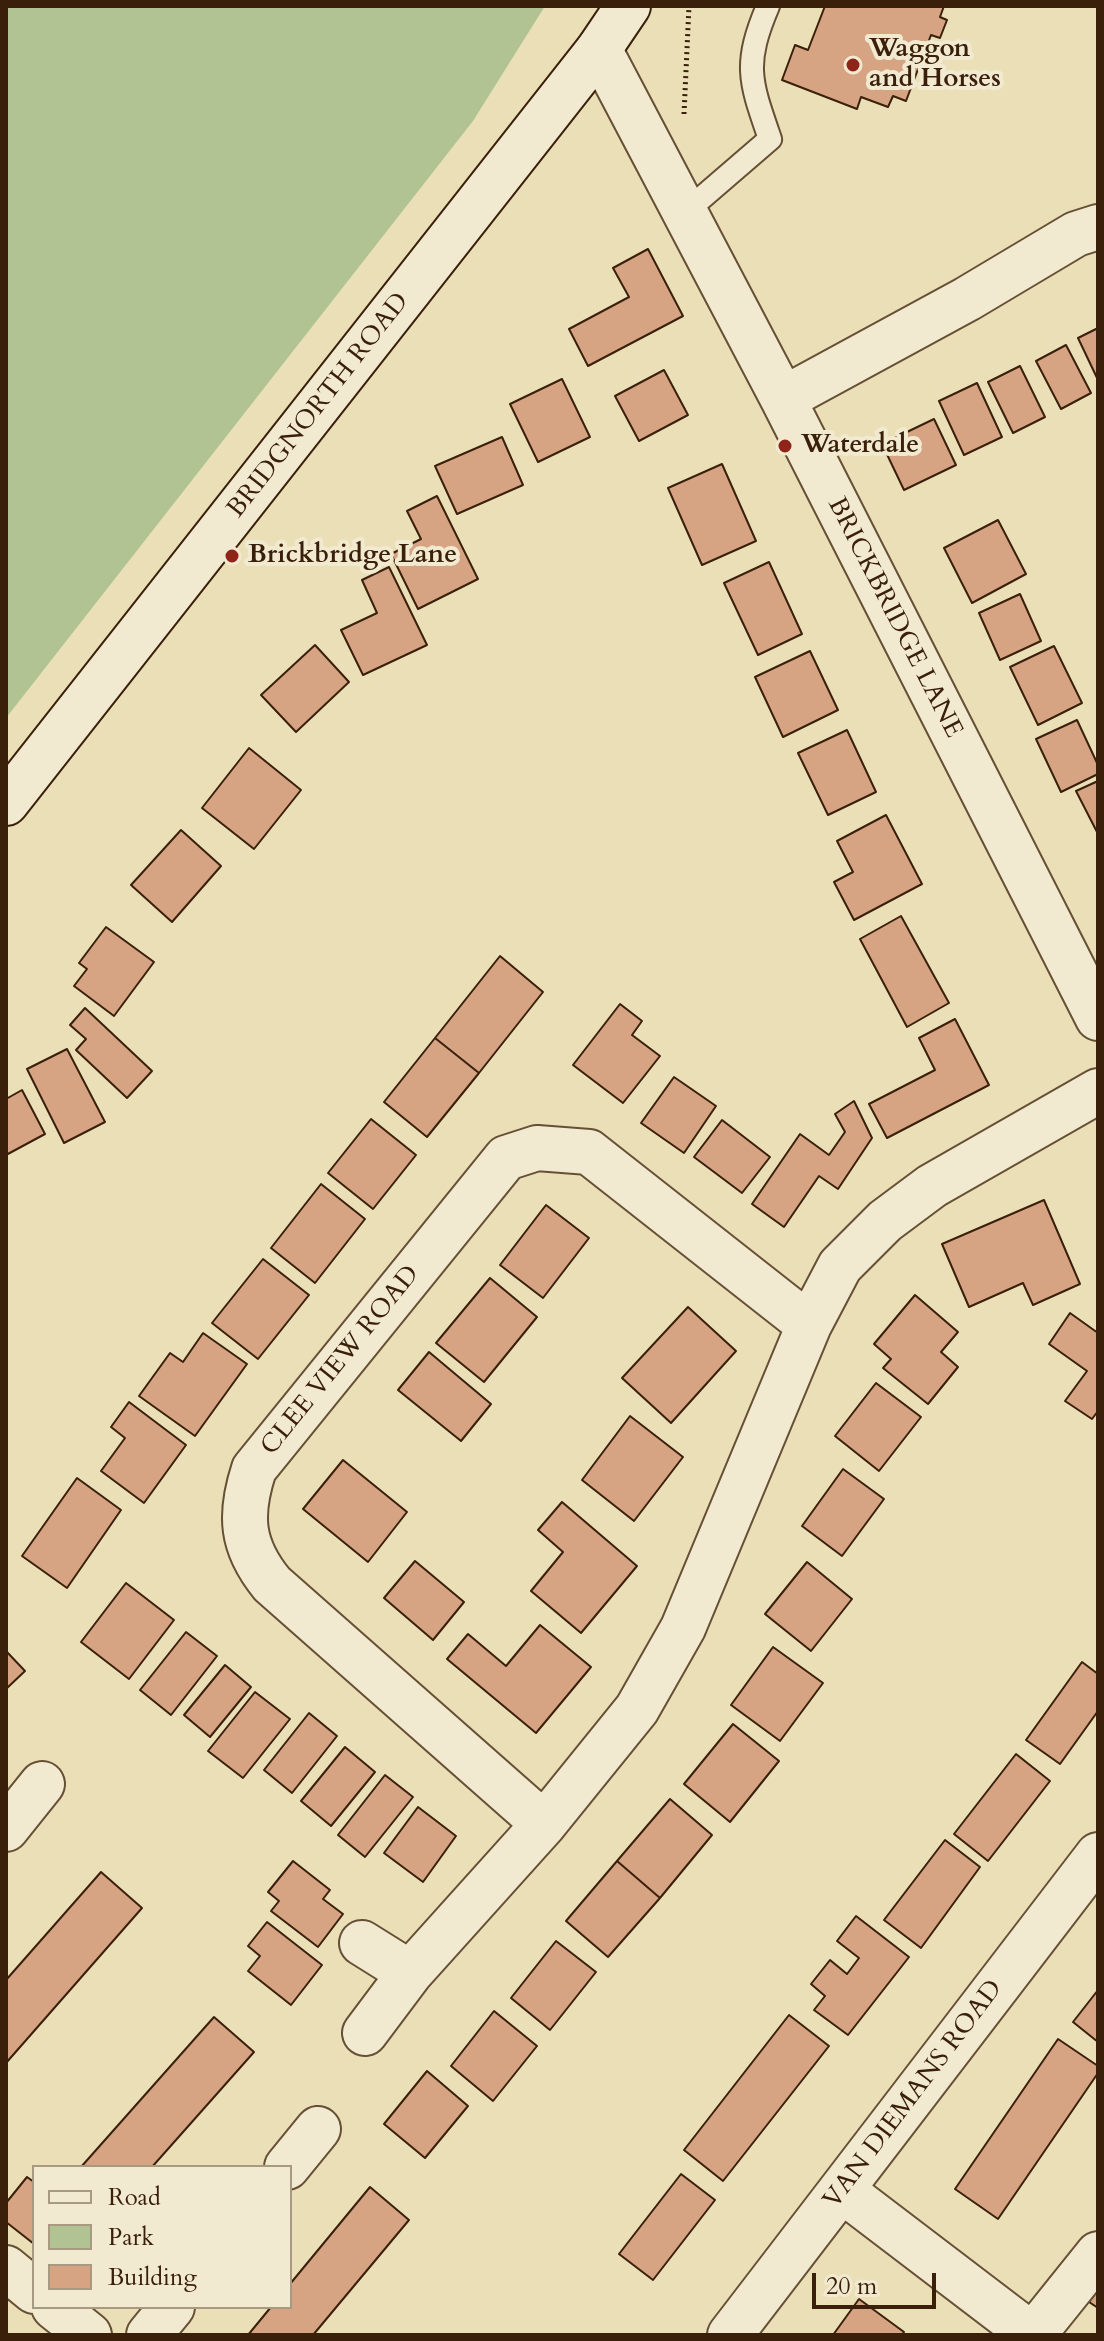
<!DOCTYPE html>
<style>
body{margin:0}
#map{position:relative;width:1104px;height:2341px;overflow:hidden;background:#ebdfb7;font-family:Cardo,serif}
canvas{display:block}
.frame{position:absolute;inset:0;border:8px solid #3a200a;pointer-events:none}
.legend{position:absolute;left:32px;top:2165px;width:260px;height:144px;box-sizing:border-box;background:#f2ead0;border:2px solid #a89981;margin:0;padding:10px 14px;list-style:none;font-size:24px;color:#3a200a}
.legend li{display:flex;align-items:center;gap:16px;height:40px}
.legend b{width:40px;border:2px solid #a89981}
.scale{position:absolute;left:812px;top:2273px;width:124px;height:36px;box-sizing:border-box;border:4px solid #3a200a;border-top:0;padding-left:10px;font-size:24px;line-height:28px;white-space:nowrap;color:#3a200a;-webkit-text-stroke:6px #f2ead0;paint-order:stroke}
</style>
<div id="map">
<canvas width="1104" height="2341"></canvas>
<div class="frame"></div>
<ul class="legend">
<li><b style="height:10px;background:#f2ead0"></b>Road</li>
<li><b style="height:22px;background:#b1c393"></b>Park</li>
<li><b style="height:22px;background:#d6a383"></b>Building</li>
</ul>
<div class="scale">20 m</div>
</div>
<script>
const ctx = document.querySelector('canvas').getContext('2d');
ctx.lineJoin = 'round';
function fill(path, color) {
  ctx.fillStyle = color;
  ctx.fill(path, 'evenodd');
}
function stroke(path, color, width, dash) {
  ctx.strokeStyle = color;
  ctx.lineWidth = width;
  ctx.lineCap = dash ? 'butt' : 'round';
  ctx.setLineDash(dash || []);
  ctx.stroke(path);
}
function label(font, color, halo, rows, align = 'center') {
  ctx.font = font + ' Cardo,serif';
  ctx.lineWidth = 8;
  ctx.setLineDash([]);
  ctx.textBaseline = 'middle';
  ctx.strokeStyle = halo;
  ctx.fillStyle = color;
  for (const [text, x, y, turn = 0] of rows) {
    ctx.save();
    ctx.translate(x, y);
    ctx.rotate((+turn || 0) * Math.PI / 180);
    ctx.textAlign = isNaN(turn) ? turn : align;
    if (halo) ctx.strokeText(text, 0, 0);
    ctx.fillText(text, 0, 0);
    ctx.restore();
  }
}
const green = new Path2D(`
 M 6,6 L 545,6 L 473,121 L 6,718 Z`);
const building = new Path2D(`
 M 825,6 L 944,6 L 940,17 L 947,20 L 940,38 L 931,35 L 906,101 L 893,96 L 888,107 L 861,97 L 857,109 L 782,80 L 795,45 L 808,50 Z
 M 648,249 L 683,316 L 588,366 L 569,329 L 629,297 L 613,268 Z
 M 1098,328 L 1098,380 L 1078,338 Z
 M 1066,345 L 1091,393 L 1061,409 L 1036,361 Z
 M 1020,366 L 1045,417 L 1013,433 L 988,382 Z
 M 664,370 L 688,415 L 639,441 L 615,396 Z
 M 562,379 L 590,437 L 538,462 L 510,404 Z
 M 977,383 L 1002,437 L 964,455 L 939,401 Z
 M 934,419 L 956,465 L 904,490 L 882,444 Z
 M 502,437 L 523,485 L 457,514 L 435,466 Z
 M 722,464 L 756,541 L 702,565 L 668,488 Z
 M 437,496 L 478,579 L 418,609 L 391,554 L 421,539 L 407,511 Z
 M 998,520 L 1026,574 L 972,603 L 944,548 Z
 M 769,562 L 802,634 L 758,655 L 724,583 Z
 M 389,567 L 427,645 L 363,675 L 341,630 L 377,613 L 362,580 Z
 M 1020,594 L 1041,641 L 1000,660 L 979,613 Z
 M 315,645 L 349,682 L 296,732 L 261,695 Z
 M 1054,646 L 1082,703 L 1038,725 L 1010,667 Z
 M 810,651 L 838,710 L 783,737 L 755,677 Z
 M 1077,720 L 1098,765 L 1098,774 L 1061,792 L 1036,739 Z
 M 847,730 L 876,792 L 828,815 L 798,753 Z
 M 249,748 L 301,790 L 254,849 L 202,808 Z
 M 1098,781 L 1098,832 L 1097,832 L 1076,791 Z
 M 886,815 L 922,884 L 854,920 L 834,882 L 853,872 L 837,841 Z
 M 181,830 L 221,866 L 172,922 L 131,885 Z
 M 901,916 L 949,1003 L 907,1027 L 860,939 Z
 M 106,927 L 154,962 L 114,1016 L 74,986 L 87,969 L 79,963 Z
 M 500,956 L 543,992 L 479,1073 L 435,1038 Z
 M 620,1004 L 642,1021 L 632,1035 L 660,1056 L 623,1103 L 573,1065 Z
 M 85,1008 L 152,1071 L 127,1098 L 76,1050 L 86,1039 L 70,1025 Z
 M 955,1019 L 989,1085 L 887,1138 L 869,1104 L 935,1070 L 919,1038 Z
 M 435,1038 L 479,1073 L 427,1137 L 384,1102 Z
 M 67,1049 L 105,1122 L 64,1143 L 27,1069 Z
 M 674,1077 L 716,1106 L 684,1153 L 641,1123 Z
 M 22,1090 L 45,1134 L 6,1155 L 6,1099 Z
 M 854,1101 L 872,1138 L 838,1189 L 819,1176 L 784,1227 L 752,1204 L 800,1134 L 829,1155 L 845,1132 L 835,1114 Z
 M 371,1119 L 416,1155 L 373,1209 L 328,1173 Z
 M 722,1120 L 770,1157 L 742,1193 L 694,1157 Z
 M 321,1184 L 365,1219 L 315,1283 L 271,1248 Z
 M 1044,1200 L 1080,1284 L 1033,1305 L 1023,1283 L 969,1307 L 942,1244 Z
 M 546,1205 L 589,1238 L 543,1298 L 500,1265 Z
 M 263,1259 L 309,1295 L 258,1359 L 212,1323 Z
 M 490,1278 L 537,1317 L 484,1382 L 436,1343 Z
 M 915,1295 L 958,1332 L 941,1352 L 958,1367 L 928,1404 L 883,1368 L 891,1359 L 874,1344 Z
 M 688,1307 L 736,1351 L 671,1423 L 622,1378 Z
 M 1070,1313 L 1098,1333 L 1098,1411 L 1092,1419 L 1065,1401 L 1087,1371 L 1049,1344 Z
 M 203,1333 L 247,1364 L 195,1436 L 139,1396 L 170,1353 L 183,1362 Z
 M 429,1352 L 491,1404 L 461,1441 L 398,1390 Z
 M 876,1383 L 921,1417 L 879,1471 L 835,1436 Z
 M 129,1402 L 186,1445 L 144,1503 L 101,1471 L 125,1438 L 111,1427 Z
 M 630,1416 L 683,1457 L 634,1521 L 582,1480 Z
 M 343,1460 L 407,1512 L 368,1562 L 303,1509 Z
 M 843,1469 L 884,1499 L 842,1556 L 802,1526 Z
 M 77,1478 L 121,1510 L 67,1588 L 22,1556 Z
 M 562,1502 L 637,1566 L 581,1633 L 531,1591 L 563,1552 L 538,1530 Z
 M 415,1561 L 464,1602 L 433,1640 L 384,1598 Z
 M 807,1562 L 852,1599 L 811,1651 L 765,1614 Z
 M 126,1583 L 174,1620 L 129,1679 L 81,1642 Z
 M 540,1625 L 591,1667 L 536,1733 L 447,1659 L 468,1634 L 506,1666 Z
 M 186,1632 L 217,1656 L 171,1715 L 140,1690 Z
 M 773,1647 L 823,1683 L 780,1741 L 731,1705 Z
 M 6,1651 L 25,1671 L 6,1689 Z
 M 1082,1662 L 1098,1674 L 1098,1711 L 1060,1764 L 1026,1740 Z
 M 225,1665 L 251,1687 L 210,1737 L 184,1715 Z
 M 255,1692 L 290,1719 L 243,1778 L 208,1751 Z
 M 309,1713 L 337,1736 L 292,1793 L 264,1770 Z
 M 733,1724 L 779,1761 L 730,1822 L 684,1784 Z
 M 345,1747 L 375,1772 L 331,1826 L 301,1801 Z
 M 1016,1754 L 1050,1781 L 988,1861 L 954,1834 Z
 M 385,1775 L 413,1797 L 365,1857 L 338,1835 Z
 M 670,1799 L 712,1835 L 660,1898 L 617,1861 Z
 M 418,1807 L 456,1836 L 423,1882 L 384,1853 Z
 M 945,1840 L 980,1867 L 921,1948 L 884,1920 Z
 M 293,1861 L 330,1890 L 323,1899 L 343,1914 L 318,1947 L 271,1911 L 279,1901 L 268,1892 Z
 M 617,1861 L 660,1898 L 608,1957 L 566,1921 Z
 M 101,1872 L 142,1908 L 6,2063 L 6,1980 Z
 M 856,1916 L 909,1957 L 848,2035 L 814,2010 L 825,1996 L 811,1984 L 830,1960 L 847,1974 L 859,1958 L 837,1941 Z
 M 267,1922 L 322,1965 L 291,2005 L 248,1971 L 260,1956 L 248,1946 Z
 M 556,1941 L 596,1972 L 550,2030 L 511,1998 Z
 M 1098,1990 L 1098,2042 L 1073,2022 Z
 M 494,2011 L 537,2046 L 493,2101 L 451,2066 Z
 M 789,2015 L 829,2046 L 723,2181 L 684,2150 Z
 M 214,2017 L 254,2052 L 152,2167 L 81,2167 Z
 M 1058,2039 L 1098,2066 L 1098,2073 L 998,2219 L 955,2189 Z
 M 427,2071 L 468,2106 L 425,2158 L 384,2124 Z
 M 681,2174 L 715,2200 L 653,2280 L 619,2254 Z
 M 27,2177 L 34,2182 L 34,2244 L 6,2222 L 6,2203 Z
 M 370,2187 L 409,2220 L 313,2335 L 248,2335 L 271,2307 L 290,2307 L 290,2284 Z
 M 1098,2290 L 1098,2308 L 1089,2302 Z
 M 859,2299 L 904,2332 L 902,2335 L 833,2335 Z`);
const path = new Path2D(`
 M 684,114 L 689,6`);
const service = new Path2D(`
 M 683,214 L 770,139 C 750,81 743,65 768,6`);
const minor = new Path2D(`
 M 599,49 L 783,399 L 1098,1018
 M 783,399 L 967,299 L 1076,234 L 1098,227
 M 809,1325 L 589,1152 L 537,1148 L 506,1158 L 254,1469 C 239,1515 241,1546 272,1584 L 544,1824 L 637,1709 L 683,1628 L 809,1325 L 840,1266 L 885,1221 L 932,1186 L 1098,1091
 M 6,1829 L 42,1784
 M 362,1943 L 410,1973
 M 365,2033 L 410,1973 L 544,1824
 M 287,2167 L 318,2129
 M 843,2191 L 1032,2335
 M 6,2268 L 34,2291
 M 54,2307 L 89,2335
 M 149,2335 L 172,2307
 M 730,2335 L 1098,1855
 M 1033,2335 L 1098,2254`);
const secondary = new Path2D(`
 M 6,803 L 599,49 L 628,6`);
const markers = [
 [853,65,8,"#8f2418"],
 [785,446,8,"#8f2418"],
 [232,556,8,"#8f2418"]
];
const poiNames = [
 ["Waggon",869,50],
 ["and Horses",869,80],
 ["Waterdale",801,446],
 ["Brickbridge Lane",248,556]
];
const streetNames = [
 ["BRIDGNORTH ROAD",319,406,-52],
 ["BRICKBRIDGE LANE",894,618,63],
 ["CLEE VIEW ROAD",341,1361,-51],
 ["VAN DIEMANS ROAD",914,2095,-53]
];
fill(green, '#b1c393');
fill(building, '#d6a383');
stroke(building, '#3a200a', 2);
stroke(service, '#665035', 26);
stroke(minor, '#665035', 48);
stroke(secondary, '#3a200a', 48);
stroke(path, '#3a200a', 5, [2, 4]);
stroke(service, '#f2ead0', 22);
stroke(minor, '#f2ead0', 44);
stroke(secondary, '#f2ead0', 44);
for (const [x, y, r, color] of markers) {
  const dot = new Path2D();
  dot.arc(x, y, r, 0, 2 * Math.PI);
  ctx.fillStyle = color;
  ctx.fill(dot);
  stroke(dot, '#f2ead0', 3);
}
label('bold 26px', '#3a200a', '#f2ead0', poiNames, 'left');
label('26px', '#3a200a', '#f2ead0', streetNames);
</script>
